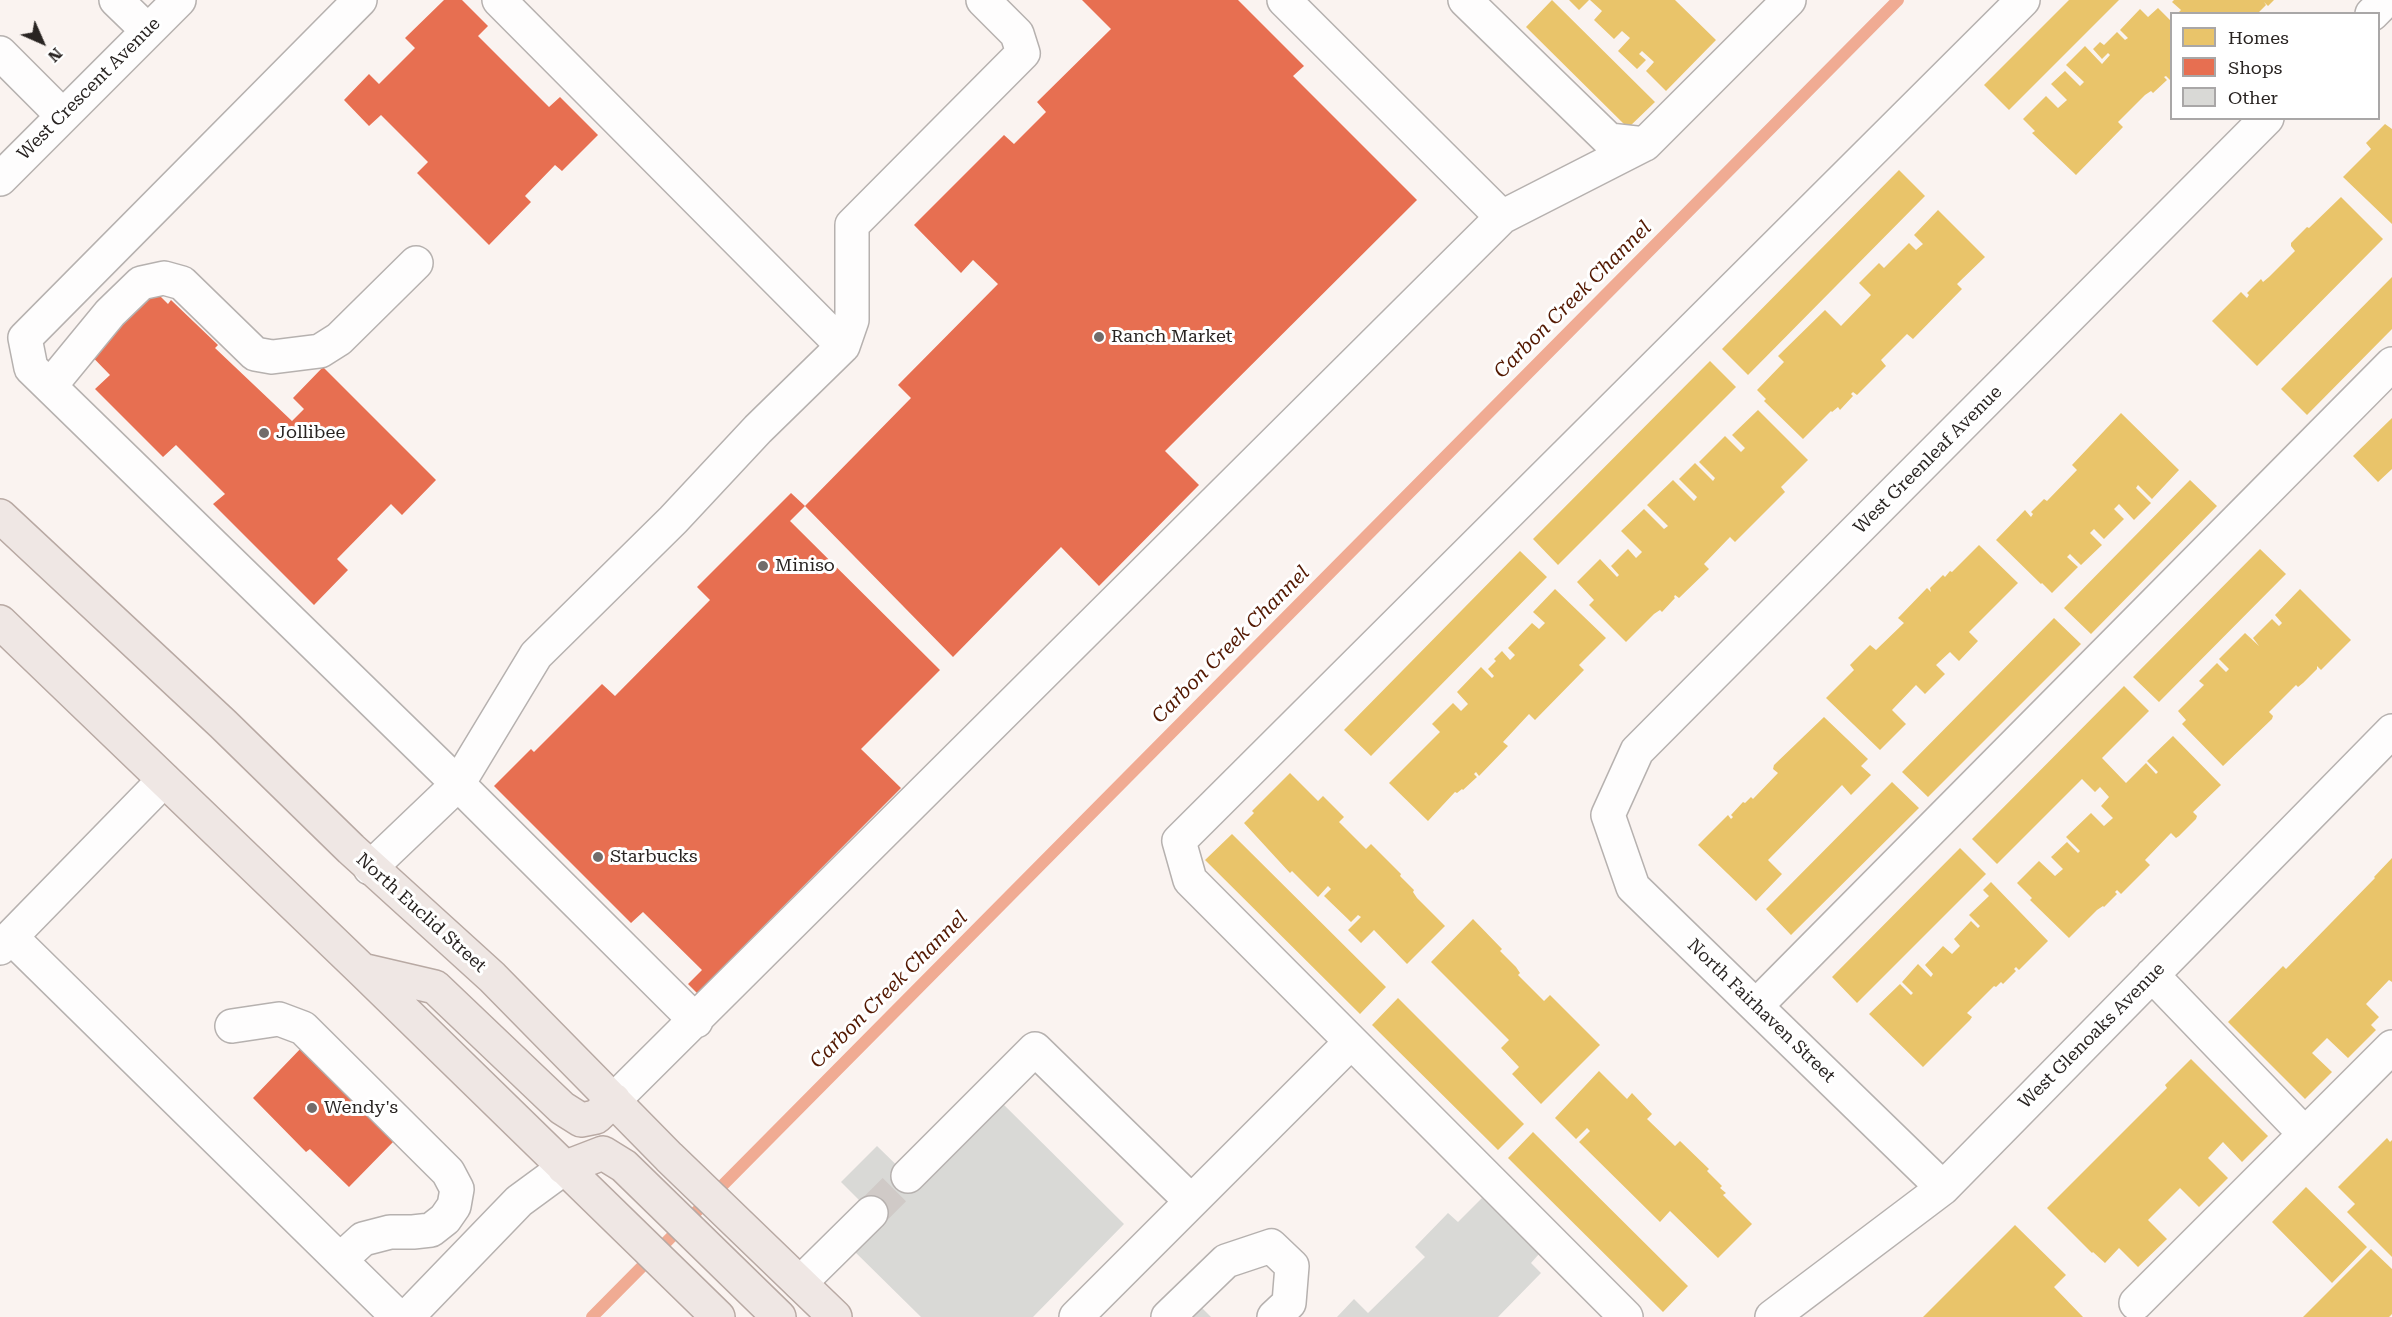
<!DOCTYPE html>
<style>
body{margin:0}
#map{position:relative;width:2392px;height:1317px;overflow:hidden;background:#faf3f0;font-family:"Roboto Serif",serif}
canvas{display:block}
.legend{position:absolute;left:2170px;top:12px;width:210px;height:108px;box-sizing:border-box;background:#fff;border:2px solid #a9a7a7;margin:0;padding:8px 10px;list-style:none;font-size:18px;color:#292422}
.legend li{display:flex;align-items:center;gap:12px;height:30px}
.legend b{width:30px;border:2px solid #a9a7a7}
.north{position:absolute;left:12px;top:12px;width:60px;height:60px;-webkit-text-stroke:4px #fff;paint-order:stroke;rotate:135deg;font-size:16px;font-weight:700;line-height:24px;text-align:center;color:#292422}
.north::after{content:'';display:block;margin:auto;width:21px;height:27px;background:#292422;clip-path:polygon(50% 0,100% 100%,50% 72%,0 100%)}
</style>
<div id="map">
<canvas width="2392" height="1317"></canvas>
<ul class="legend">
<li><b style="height:16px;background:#e9c46a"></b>Homes</li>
<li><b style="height:16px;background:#e76f51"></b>Shops</li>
<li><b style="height:16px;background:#d9d9d6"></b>Other</li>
</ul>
<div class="north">N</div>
</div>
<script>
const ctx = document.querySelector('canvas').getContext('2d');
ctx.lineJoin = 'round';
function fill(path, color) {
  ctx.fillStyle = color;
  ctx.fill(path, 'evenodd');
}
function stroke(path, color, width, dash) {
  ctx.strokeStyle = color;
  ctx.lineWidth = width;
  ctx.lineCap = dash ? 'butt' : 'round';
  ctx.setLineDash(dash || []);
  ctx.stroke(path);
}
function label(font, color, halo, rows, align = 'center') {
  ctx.font = font + ' "Roboto Serif",serif';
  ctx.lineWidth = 6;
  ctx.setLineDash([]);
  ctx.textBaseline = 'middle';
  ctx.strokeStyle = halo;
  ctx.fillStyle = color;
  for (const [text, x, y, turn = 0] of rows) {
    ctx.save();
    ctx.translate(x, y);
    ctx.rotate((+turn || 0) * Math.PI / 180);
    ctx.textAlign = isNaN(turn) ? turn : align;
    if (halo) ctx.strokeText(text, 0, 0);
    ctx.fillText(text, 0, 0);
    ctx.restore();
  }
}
const homes = new Path2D(`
 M 1552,0 L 1655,102 L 1628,128 L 1526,27 Z
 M 1569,0 L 1589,0 L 1579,10 Z
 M 1590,0 L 1675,0 L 1716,40 L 1666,91 L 1646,71 L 1654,62 L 1642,51 L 1639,54 L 1646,60 L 1637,69 L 1618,51 L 1630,38 L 1622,31 L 1614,39 L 1594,20 L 1602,11 Z
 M 2069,0 L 2119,0 L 2009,110 L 1984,85 Z
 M 2174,0 L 2274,0 L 2268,6 L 2264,2 L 2266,5 L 2257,14 L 2177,14 L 2181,10 L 2172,2 Z
 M 2158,8 L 2172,22 L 2172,79 L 2170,80 L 2166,76 L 2164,77 L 2167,80 L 2153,93 L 2151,91 L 2145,95 L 2118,122 L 2123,127 L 2076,175 L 2032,133 L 2035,131 L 2023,119 L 2046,96 L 2058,108 L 2067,100 L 2051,84 L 2065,71 L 2080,86 L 2084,82 L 2066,65 L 2085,46 L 2102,64 L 2110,55 L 2108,53 L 2102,59 L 2093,49 L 2100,42 L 2104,45 L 2117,32 L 2125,40 L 2128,38 L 2120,30 L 2140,9 L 2148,17 Z
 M 2385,124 L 2392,129 L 2392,224 L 2343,177 L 2371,149 L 2366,143 Z
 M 1899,170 L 1925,196 L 1748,375 L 1722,349 Z
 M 2341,197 L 2383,239 L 2257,366 L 2212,321 L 2241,292 L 2247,298 L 2249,295 L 2247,293 L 2261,279 L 2263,282 L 2269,277 L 2295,251 L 2291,246 L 2291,243 L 2307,227 L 2309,228 Z
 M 1938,210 L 1985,257 L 1957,284 L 1962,289 L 1913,339 L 1907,334 L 1881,360 L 1886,366 L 1857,395 L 1853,392 L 1851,394 L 1853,396 L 1840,410 L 1838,407 L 1832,412 L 1831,411 L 1803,439 L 1764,401 L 1766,399 L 1757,390 L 1784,362 L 1778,356 L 1825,310 L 1841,326 L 1871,295 L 1859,283 L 1879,263 L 1884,268 L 1909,243 L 1916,250 L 1923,244 L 1914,235 Z
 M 2392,277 L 2392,329 L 2307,415 L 2281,389 Z
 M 1710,361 L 1736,387 L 1558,565 L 1533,539 Z
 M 1758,410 L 1808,460 L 1781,487 L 1785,492 L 1735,542 L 1730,537 L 1704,564 L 1709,569 L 1679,598 L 1675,595 L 1674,597 L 1675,598 L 1662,612 L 1660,610 L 1654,614 L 1626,642 L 1589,605 L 1594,600 L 1577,582 L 1600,559 L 1617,577 L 1619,575 L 1611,566 L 1628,549 L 1636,558 L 1642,552 L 1621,531 L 1644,509 L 1664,529 L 1668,526 L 1647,505 L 1673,480 L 1694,501 L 1697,497 L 1679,479 L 1695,463 L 1713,481 L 1715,478 L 1699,462 L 1725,436 L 1741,452 L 1745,448 L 1732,435 Z
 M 2121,413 L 2179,470 L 2152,499 L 2138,485 L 2136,488 L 2151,503 L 2134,520 L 2119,504 L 2114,509 L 2124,519 L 2104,539 L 2094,529 L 2090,533 L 2102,545 L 2081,565 L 2070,554 L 2067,557 L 2078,567 L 2052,593 L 2042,583 L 2041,584 L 1996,540 L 2025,510 L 2031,517 L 2033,514 L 2031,512 L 2044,499 L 2047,501 L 2077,470 L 2072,465 Z
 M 2392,418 L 2392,469 L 2378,482 L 2353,456 Z
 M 2190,480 L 2217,506 L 2091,634 L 2064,608 Z
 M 1979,545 L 2018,583 L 1969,632 L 1978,641 L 1959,661 L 1950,652 L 1936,665 L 1945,674 L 1925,694 L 1916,685 L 1892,710 L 1906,724 L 1880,750 L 1826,698 L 1854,670 L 1850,665 L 1870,645 L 1876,650 L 1904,623 L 1898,618 L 1927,588 L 1931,592 L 1930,588 L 1943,575 L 1945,577 L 1950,571 L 1952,572 Z
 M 2260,549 L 2286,574 L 2159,702 L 2133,677 Z
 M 1520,551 L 1547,577 L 1371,756 L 1344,730 Z
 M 1555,589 L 1606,638 L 1579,665 L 1584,670 L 1535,720 L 1529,714 L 1503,742 L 1508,746 L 1479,776 L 1476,772 L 1474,774 L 1477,777 L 1463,790 L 1462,789 L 1457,793 L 1455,792 L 1428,821 L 1389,783 L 1440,732 L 1432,724 L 1453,703 L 1461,711 L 1468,704 L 1457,692 L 1481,667 L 1492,678 L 1494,676 L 1488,669 L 1496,661 L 1494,659 L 1502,651 L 1510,660 L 1515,655 L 1508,648 L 1532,623 L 1539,629 L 1545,623 L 1533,612 Z
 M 2300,589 L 2351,640 L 2321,670 L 2317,666 L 2317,669 L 2303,683 L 2298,687 L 2296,685 L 2269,712 L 2273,716 L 2272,719 L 2223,766 L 2182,724 L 2186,720 L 2178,711 L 2204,685 L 2199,681 L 2217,663 L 2226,672 L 2229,669 L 2219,659 L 2245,633 L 2259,646 L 2253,638 L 2272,619 L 2279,626 L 2282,623 L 2275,615 Z
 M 2054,618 L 2081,644 L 1928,797 L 1902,772 Z
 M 2124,686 L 2149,711 L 2102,758 L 2126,783 L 2146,763 L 2156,774 L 2158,772 L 2147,761 L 2173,736 L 2221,785 L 2193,812 L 2197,816 L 2196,819 L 2179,836 L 2176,838 L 2171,833 L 2145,860 L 2150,865 L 2121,894 L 2117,890 L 2115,892 L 2117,894 L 2104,907 L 2103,906 L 2097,910 L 2069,938 L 2030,900 L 2032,898 L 2017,883 L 2039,861 L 2055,876 L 2063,869 L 2051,857 L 2067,842 L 2078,853 L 2080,851 L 2066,837 L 2091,813 L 2104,826 L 2113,818 L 2101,806 L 2109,797 L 2100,787 L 2095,792 L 2082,779 L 1997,864 L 1972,839 Z
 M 1824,717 L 1868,759 L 1861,766 L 1871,775 L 1851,795 L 1842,785 L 1768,860 L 1782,874 L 1756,901 L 1698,845 L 1728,815 L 1731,819 L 1733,817 L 1731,815 L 1743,802 L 1745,803 L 1751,797 L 1753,799 L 1778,773 L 1773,769 L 1774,765 Z
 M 1290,773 L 1318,801 L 1323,796 L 1344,817 L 1339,822 L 1366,849 L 1371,844 L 1401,874 L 1400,876 L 1414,890 L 1413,892 L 1417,898 L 1445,926 L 1407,964 L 1374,930 L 1361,943 L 1348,930 L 1361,917 L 1358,915 L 1351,922 L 1324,896 L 1331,889 L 1328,886 L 1318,897 L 1292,871 L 1290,873 L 1244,823 L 1254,813 L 1252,811 Z
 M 1892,782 L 1919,808 L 1791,935 L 1766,909 Z
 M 1232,834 L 1386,987 L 1360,1014 L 1205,860 Z
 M 1960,848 L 1986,874 L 1857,1003 L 1832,977 Z
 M 2392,858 L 2392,982 L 2389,980 L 2366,1004 L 2379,1017 L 2371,1025 L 2376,1030 L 2348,1058 L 2327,1038 L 2312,1053 L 2332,1072 L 2305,1099 L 2228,1022 L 2283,966 L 2286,969 L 2375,878 L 2374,877 Z
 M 1991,882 L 2048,941 L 2019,970 L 2016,967 L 2014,969 L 2016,971 L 2003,984 L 2001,982 L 1996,987 L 1994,986 L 1967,1013 L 1972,1017 L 1970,1020 L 1923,1067 L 1869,1014 L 1900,984 L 1911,995 L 1913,993 L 1902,982 L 1918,964 L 1931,977 L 1933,974 L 1925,965 L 1943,946 L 1952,954 L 1960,946 L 1954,939 L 1971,921 L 1978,928 L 1980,926 L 1969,915 L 1989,896 L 1983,890 Z
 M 1473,919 L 1502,949 L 1500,951 L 1516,967 L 1520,973 L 1518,975 L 1544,1001 L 1550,995 L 1600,1045 L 1541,1104 L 1512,1074 L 1519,1067 L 1501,1048 L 1509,1040 L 1431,962 Z
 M 1398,998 L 1524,1124 L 1498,1150 L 1372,1025 Z
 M 2191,1059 L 2268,1136 L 2242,1162 L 2223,1142 L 2208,1158 L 2228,1178 L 2199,1207 L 2180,1188 L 2148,1220 L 2167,1239 L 2138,1267 L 2119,1248 L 2105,1263 L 2093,1252 L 2092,1253 L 2047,1208 L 2167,1088 L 2165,1085 Z
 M 1599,1071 L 1627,1099 L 1632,1093 L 1652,1114 L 1647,1119 L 1675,1146 L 1680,1141 L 1709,1169 L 1707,1171 L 1722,1186 L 1720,1188 L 1726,1193 L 1723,1195 L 1752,1224 L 1718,1258 L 1670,1211 L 1660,1222 L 1579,1142 L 1590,1131 L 1587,1128 L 1576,1139 L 1555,1118 Z
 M 1533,1132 L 1688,1286 L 1663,1312 L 1508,1158 Z
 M 2387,1138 L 2390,1142 L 2392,1140 L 2392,1257 L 2347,1212 L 2355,1204 L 2338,1187 Z
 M 2306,1187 L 2367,1247 L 2332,1283 L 2272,1222 Z
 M 2015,1225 L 2066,1275 L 2054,1287 L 2083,1317 L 1923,1317 Z
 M 2371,1249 L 2392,1269 L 2392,1314 L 2389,1317 L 2303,1317 Z`);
const shops = new Path2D(`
 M 444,0 L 462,0 L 488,26 L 478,36 L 549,107 L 560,97 L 598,135 L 562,171 L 555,165 L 525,196 L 531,202 L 489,245 L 417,173 L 428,162 L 381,115 L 369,126 L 344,100 L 369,74 L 379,84 L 415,48 L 405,38 Z
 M 1082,0 L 1238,0 L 1304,66 L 1293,76 L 1417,200 L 1165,451 L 1199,485 L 1099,586 L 1061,547 L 953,657 L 805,506 L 911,398 L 898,385 L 998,284 L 973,260 L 961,273 L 914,225 L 1004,135 L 1014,144 L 1046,112 L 1037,102 L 1111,29 Z
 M 137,273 L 168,304 L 171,300 L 218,345 L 215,348 L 292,421 L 304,409 L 293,398 L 323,367 L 436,480 L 402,515 L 391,504 L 337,559 L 348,570 L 314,605 L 213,504 L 225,494 L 176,445 L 163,457 L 95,389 L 110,375 L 74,338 L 105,294 Z
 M 791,493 L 805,506 L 790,521 L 940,670 L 861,749 L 901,788 L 697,993 L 688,984 L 702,970 L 643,912 L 631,923 L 494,786 L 531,749 L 534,752 L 602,684 L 615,696 L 710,600 L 697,587 Z
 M 304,1045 L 395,1140 L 349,1187 L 310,1149 L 306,1152 L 253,1098 Z`);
const stream = new Path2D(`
 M 592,1317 L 1898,0`);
const building = new Path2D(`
 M 1000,1101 L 1124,1224 L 1033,1317 L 921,1317 L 852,1249 L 880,1221 L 841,1182 L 877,1146 L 917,1185 Z
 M 1482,1198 L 1539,1254 L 1531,1263 L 1541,1273 L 1498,1317 L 1337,1317 L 1354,1299 L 1368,1313 L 1425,1257 L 1415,1247 L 1448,1213 L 1458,1222 Z
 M 1193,1299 L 1211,1317 L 1175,1317 Z`);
const minorTunnel = new Path2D(`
 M 871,1213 L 908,1176`);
const minor = new Path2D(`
 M 116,0 L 148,31
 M 360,0 L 25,338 L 31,368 L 458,784 L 696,1021
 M 499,0 L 843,346
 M 1284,0 L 1502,217
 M 1465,0 L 1609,140 L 1645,144 L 1789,0
 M 2372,14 L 2386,0
 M 0,53 L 63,116
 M 0,179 L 179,0
 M 50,386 L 110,313 L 141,283 L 164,278 L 182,283 L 255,354 L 272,357 L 320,351 L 339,339 L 416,263
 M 370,868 L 458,784 L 536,655 L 673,520 L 758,429 L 843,346 L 852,320 L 852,225 L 1023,53 L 1017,34 L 983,0
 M 11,937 L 398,1317
 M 0,948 L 164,780
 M 2152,975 L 2305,1134
 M 1756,1006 L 2392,364
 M 232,1026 L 279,1019 L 303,1028 L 448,1172 L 457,1189 L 454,1206 L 445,1219 L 431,1230 L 413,1232 L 390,1232 L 363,1239 L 340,1260
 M 614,1100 L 1502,217 L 1645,144
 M 908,1176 L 1035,1049 L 1191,1201
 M 1943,1188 L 1633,887 L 1608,815 L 1637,751 L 2267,118
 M 800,1283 L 871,1213
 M 2136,1303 L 2392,1047
 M 407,1317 L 519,1201 L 564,1168
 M 1076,1317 L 1351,1042
 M 1168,1317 L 1226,1261 L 1271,1246 L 1292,1266 L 1289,1303 L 1274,1317
 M 1626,1317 L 1190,880 L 1179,841 L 2023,0
 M 1772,1317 L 1943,1188 L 2392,731`);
const major = new Path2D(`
 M 0,516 L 223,724 L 351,849 L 492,977 L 669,1157 L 835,1317
 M 0,622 L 362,970 L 718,1317
 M 362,970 L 435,987 L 562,1108 L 581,1120 L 596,1117 L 614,1100
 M 564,1168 L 603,1153 L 624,1166 L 779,1317`);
const markers = [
 [1099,337,6,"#726c6a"],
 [264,433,6,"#726c6a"],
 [763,566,6,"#726c6a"],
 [598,857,6,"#726c6a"],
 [312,1108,6,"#726c6a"]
];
const streetNames = [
 ["West Crescent Avenue",89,89,-45],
 ["West Greenleaf Avenue",1928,460,-45],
 ["North Euclid Street",421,913,42],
 ["North Fairhaven Street",1761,1011,44],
 ["West Glenoaks Avenue",2092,1036,-45]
];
const poiNames = [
 ["Ranch Market",1111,337],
 ["Jollibee",276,433],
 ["Miniso",775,566],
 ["Starbucks",610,857],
 ["Wendy's",324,1108]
];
const waterNames = [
 ["Carbon Creek Channel",1573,300,-45],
 ["Carbon Creek Channel",1231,645,-45],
 ["Carbon Creek Channel",889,990,-45]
];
fill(homes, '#e9c46a');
fill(shops, '#e76f51');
stroke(stream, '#f0ab93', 12);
fill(building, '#d9d9d6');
stroke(minorTunnel, '#d0cac7', 33, [33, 16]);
stroke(minor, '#b6b1af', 36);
stroke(major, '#b8a9a3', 36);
stroke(minor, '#fefdfd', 33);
stroke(major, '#efe7e4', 33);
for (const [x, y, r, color] of markers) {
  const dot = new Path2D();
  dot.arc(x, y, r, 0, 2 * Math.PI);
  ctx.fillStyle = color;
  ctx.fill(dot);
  stroke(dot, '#fff', 2);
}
label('18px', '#292422', '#fff', streetNames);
label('18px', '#292422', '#fff', poiNames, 'left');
label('italic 20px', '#531801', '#fff', waterNames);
</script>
